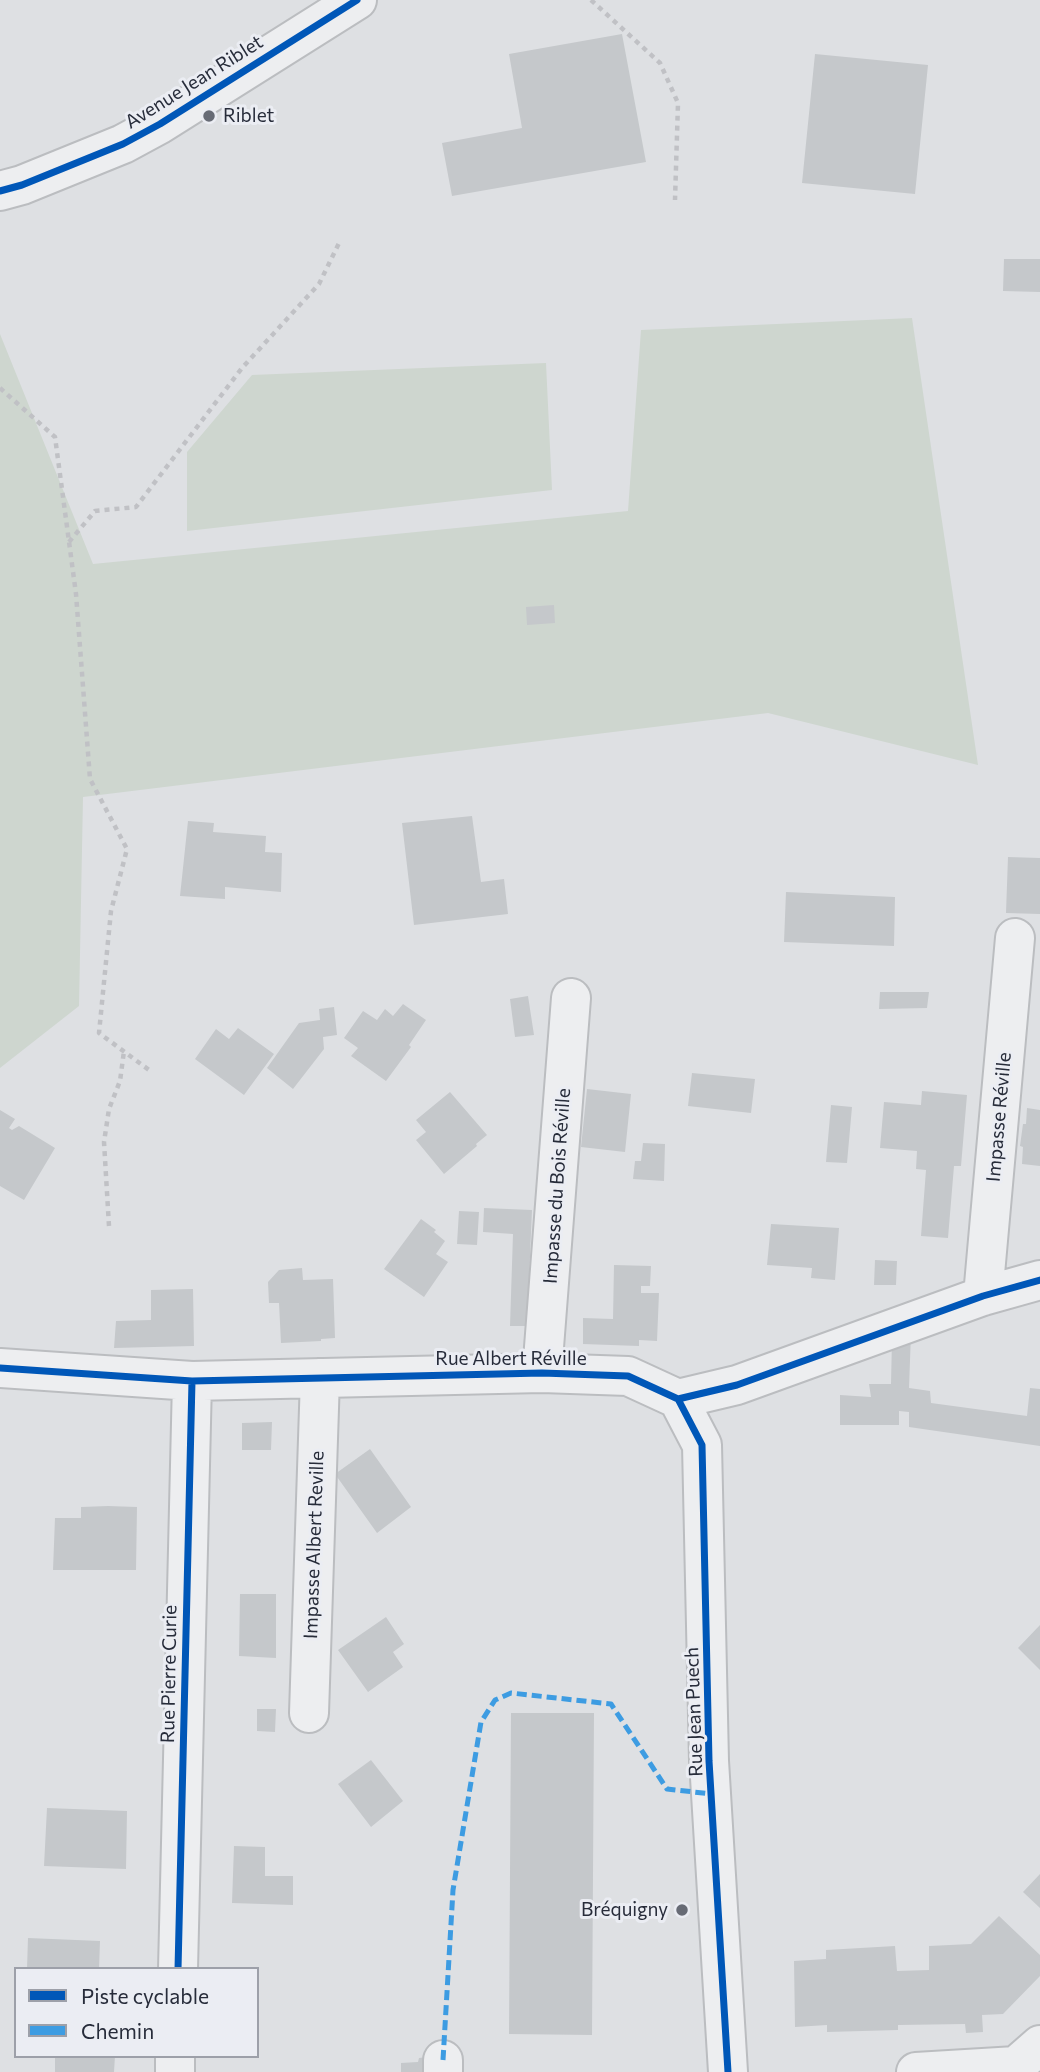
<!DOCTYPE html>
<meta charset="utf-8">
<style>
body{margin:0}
#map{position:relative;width:1040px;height:2072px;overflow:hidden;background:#dee0e3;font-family:Commissioner,sans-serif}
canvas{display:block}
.legend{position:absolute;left:14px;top:1967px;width:245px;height:91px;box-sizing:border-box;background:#ebedf3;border:2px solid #9da0a9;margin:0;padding:9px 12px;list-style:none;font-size:21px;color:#272c3a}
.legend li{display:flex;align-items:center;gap:14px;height:35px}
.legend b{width:35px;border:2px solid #9da0a9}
</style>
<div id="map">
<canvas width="1040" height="2072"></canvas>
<ul class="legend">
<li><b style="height:9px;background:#0057b8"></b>Piste cyclable</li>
<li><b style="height:9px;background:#3d9ce2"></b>Chemin</li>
</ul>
</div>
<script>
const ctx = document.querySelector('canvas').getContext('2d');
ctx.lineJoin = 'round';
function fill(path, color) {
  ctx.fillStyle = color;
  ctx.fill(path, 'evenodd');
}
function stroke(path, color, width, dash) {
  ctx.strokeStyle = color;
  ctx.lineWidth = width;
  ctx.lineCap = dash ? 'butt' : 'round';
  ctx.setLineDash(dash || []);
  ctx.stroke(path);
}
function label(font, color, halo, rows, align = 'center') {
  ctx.font = font + ' Commissioner,sans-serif';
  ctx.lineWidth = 6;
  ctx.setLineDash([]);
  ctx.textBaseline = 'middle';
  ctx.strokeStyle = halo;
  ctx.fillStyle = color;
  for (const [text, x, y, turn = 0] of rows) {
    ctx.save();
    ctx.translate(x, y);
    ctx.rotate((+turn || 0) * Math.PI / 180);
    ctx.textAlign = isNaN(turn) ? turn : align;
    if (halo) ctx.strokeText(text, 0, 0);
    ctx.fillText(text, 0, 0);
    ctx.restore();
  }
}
const green = new Path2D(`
 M 912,318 L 978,765 L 768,713 L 83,797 L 79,1006 L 0,1068 L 0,334 L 93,564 L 628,511 L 641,330 Z
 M 546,363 L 552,490 L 187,531 L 187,452 L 252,375 Z`);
const building = new Path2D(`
 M 622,34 L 646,162 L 452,196 L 442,143 L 522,128 L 509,54 Z
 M 815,54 L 928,65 L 915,194 L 802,183 Z
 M 1004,259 L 1040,259 L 1040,292 L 1003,291 Z
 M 554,605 L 555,623 L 527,625 L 526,607 Z
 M 472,816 L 481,882 L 504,879 L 508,914 L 414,925 L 402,823 Z
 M 188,821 L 214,823 L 213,832 L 266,836 L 265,852 L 282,853 L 281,892 L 225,887 L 225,899 L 180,896 Z
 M 1008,857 L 1040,858 L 1040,914 L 1006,913 Z
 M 786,892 L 895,897 L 894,946 L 784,942 Z
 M 880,992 L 929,992 L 927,1008 L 879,1009 Z
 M 528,996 L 534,1035 L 515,1037 L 510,999 Z
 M 403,1004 L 426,1020 L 409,1045 L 411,1047 L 386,1081 L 351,1056 L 358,1048 L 344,1038 L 363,1011 L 377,1020 L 385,1009 L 393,1016 Z
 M 334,1007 L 337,1035 L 323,1037 L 324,1049 L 293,1089 L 267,1068 L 299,1023 L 320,1020 L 319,1009 Z
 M 238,1028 L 274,1054 L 244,1095 L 195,1059 L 216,1029 L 229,1039 Z
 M 692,1073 L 755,1079 L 751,1113 L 688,1106 Z
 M 587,1089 L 631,1094 L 625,1152 L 581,1147 Z
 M 922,1091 L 967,1095 L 961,1166 L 954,1166 L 948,1238 L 921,1236 L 926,1170 L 916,1169 L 917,1151 L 880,1148 L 884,1102 L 921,1105 Z
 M 450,1092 L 487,1135 L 476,1144 L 477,1146 L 444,1174 L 416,1140 L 426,1132 L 416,1120 Z
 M 831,1105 L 852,1107 L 847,1163 L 826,1162 Z
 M 1027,1108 L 1040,1110 L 1040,1166 L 1022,1164 L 1023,1147 L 1020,1146 L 1023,1124 L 1026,1124 Z
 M 0,1110 L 15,1119 L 9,1128 L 12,1130 L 19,1126 L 55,1148 L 24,1200 L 0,1186 Z
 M 643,1143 L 665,1144 L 664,1181 L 633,1179 L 635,1161 L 641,1161 Z
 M 484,1208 L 532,1210 L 527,1326 L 510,1326 L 513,1234 L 483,1232 Z
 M 459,1211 L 479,1212 L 477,1245 L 457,1244 Z
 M 421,1219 L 436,1230 L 434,1232 L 445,1241 L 436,1254 L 448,1262 L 424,1297 L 384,1269 Z
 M 771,1224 L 839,1228 L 835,1280 L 811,1278 L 812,1268 L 767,1265 Z
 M 875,1260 L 897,1261 L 896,1285 L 874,1285 Z
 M 614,1265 L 651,1266 L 650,1286 L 641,1286 L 641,1293 L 659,1293 L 657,1341 L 639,1340 L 639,1346 L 583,1344 L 583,1318 L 613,1319 Z
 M 302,1268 L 303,1280 L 333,1279 L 335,1338 L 321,1339 L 321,1341 L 281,1343 L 279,1303 L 269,1303 L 268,1282 L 279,1270 Z
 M 193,1289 L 194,1346 L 114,1348 L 116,1321 L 151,1320 L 151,1290 Z
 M 911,1333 L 909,1388 L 930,1391 L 931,1403 L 1027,1416 L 1030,1388 L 1040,1389 L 1040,1446 L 909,1427 L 909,1412 L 899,1411 L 899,1425 L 840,1425 L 840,1395 L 871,1397 L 869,1384 L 891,1384 L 892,1339 Z
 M 272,1422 L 271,1450 L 242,1450 L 242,1423 Z
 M 370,1449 L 411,1507 L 377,1533 L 335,1474 Z
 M 108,1506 L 137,1507 L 136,1570 L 53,1570 L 55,1518 L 81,1518 L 81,1507 Z
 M 240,1594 L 276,1594 L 276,1658 L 239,1656 Z
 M 386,1617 L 404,1644 L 393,1652 L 403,1667 L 368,1692 L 338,1650 Z
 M 1040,1625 L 1040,1670 L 1018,1648 Z
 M 257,1709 L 276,1709 L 275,1732 L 257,1731 Z
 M 511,1713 L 594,1713 L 592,2035 L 509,2034 Z
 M 371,1760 L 403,1801 L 371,1827 L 338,1784 Z
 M 47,1808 L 127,1811 L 126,1869 L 44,1866 Z
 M 234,1846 L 265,1847 L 265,1876 L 293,1876 L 293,1905 L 232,1903 Z
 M 1040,1874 L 1040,1908 L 1023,1892 Z
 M 999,1916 L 1040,1955 L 1040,1976 L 1003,2014 L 982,2015 L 983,2032 L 966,2033 L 965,2024 L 898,2025 L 898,2030 L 827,2032 L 827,2025 L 795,2027 L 794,1961 L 826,1959 L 826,1950 L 895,1946 L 897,1971 L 929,1970 L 929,1946 L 971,1944 Z
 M 28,1938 L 100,1941 L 99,1969 L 27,1969 Z
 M 55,2056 L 115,2056 L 114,2072 L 55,2072 Z
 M 427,2057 L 427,2072 L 401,2072 L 401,2063 L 418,2062 L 419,2058 Z`);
const path = new Path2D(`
 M 591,0 L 660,63 L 678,103 L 675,200
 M 0,388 L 55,437 L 76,594 L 90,779 L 127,849 L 111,911 L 99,1033 L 149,1070
 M 69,542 L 95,511 L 136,507 L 242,368 L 319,284 L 339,243
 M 109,1226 L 104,1142 L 109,1109 L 120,1081 L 124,1051`);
const minor = new Path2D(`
 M 0,191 L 22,185 L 123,144 L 160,124 L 357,0
 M 983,1296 L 1015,938
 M 0,1368 L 192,1381 L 542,1373 L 628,1376 L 678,1399 L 737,1385 L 983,1296 L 1040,1280
 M 542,1373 L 571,998
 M 678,1399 L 702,1445 L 709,1761 L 728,2072
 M 309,1713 L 320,1378
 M 178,1969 L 192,1381
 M 443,2060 L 443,2072
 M 175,2072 L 175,2056
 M 916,2072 L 1016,2066 L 1040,2045`);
const quiet = new Path2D(`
 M 443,2060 L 453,1890 L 481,1722 L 495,1700 L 511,1693 L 611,1704 L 667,1789 L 712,1794`);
const cycleway = new Path2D(`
 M 0,191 L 22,185 L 123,144 L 160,124 L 357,0
 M 0,1368 L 192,1381 L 542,1373 L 628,1376 L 678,1399 L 737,1385 L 983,1296 L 1040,1280
 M 678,1399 L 702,1445 L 709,1761 L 728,2072
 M 178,1969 L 192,1381`);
const markers = [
 [209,116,7,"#676b75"],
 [682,1910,7,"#676b75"]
];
const streetNames = [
 ["Avenue Jean Riblet",194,82,-32],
 ["Impasse Réville",999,1117,-85],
 ["Impasse du Bois Réville",557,1186,-86],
 ["Rue Albert Réville",511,1359],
 ["Impasse Albert Reville",314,1545,-88],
 ["Rue Pierre Curie",169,1674,-89],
 ["Rue Jean Puech",694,1712,-92]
];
const poiNames = [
 ["Riblet",223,116],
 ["Bréquigny",668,1910,"right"]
];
fill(green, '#ced6cf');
fill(building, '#c5c8cb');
stroke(minor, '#bbbdc0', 42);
stroke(path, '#c0c1c5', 4.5, [5, 5]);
stroke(minor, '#edeef0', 38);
stroke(quiet, '#3d9ce2', 5, [10, 5]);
stroke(cycleway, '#0057b8', 7);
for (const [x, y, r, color] of markers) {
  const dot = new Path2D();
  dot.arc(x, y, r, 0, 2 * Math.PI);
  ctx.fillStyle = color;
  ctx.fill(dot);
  stroke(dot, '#ebedf3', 2.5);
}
label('19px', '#272c3a', '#ebedf3', streetNames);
label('19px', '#272c3a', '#ebedf3', poiNames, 'left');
</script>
